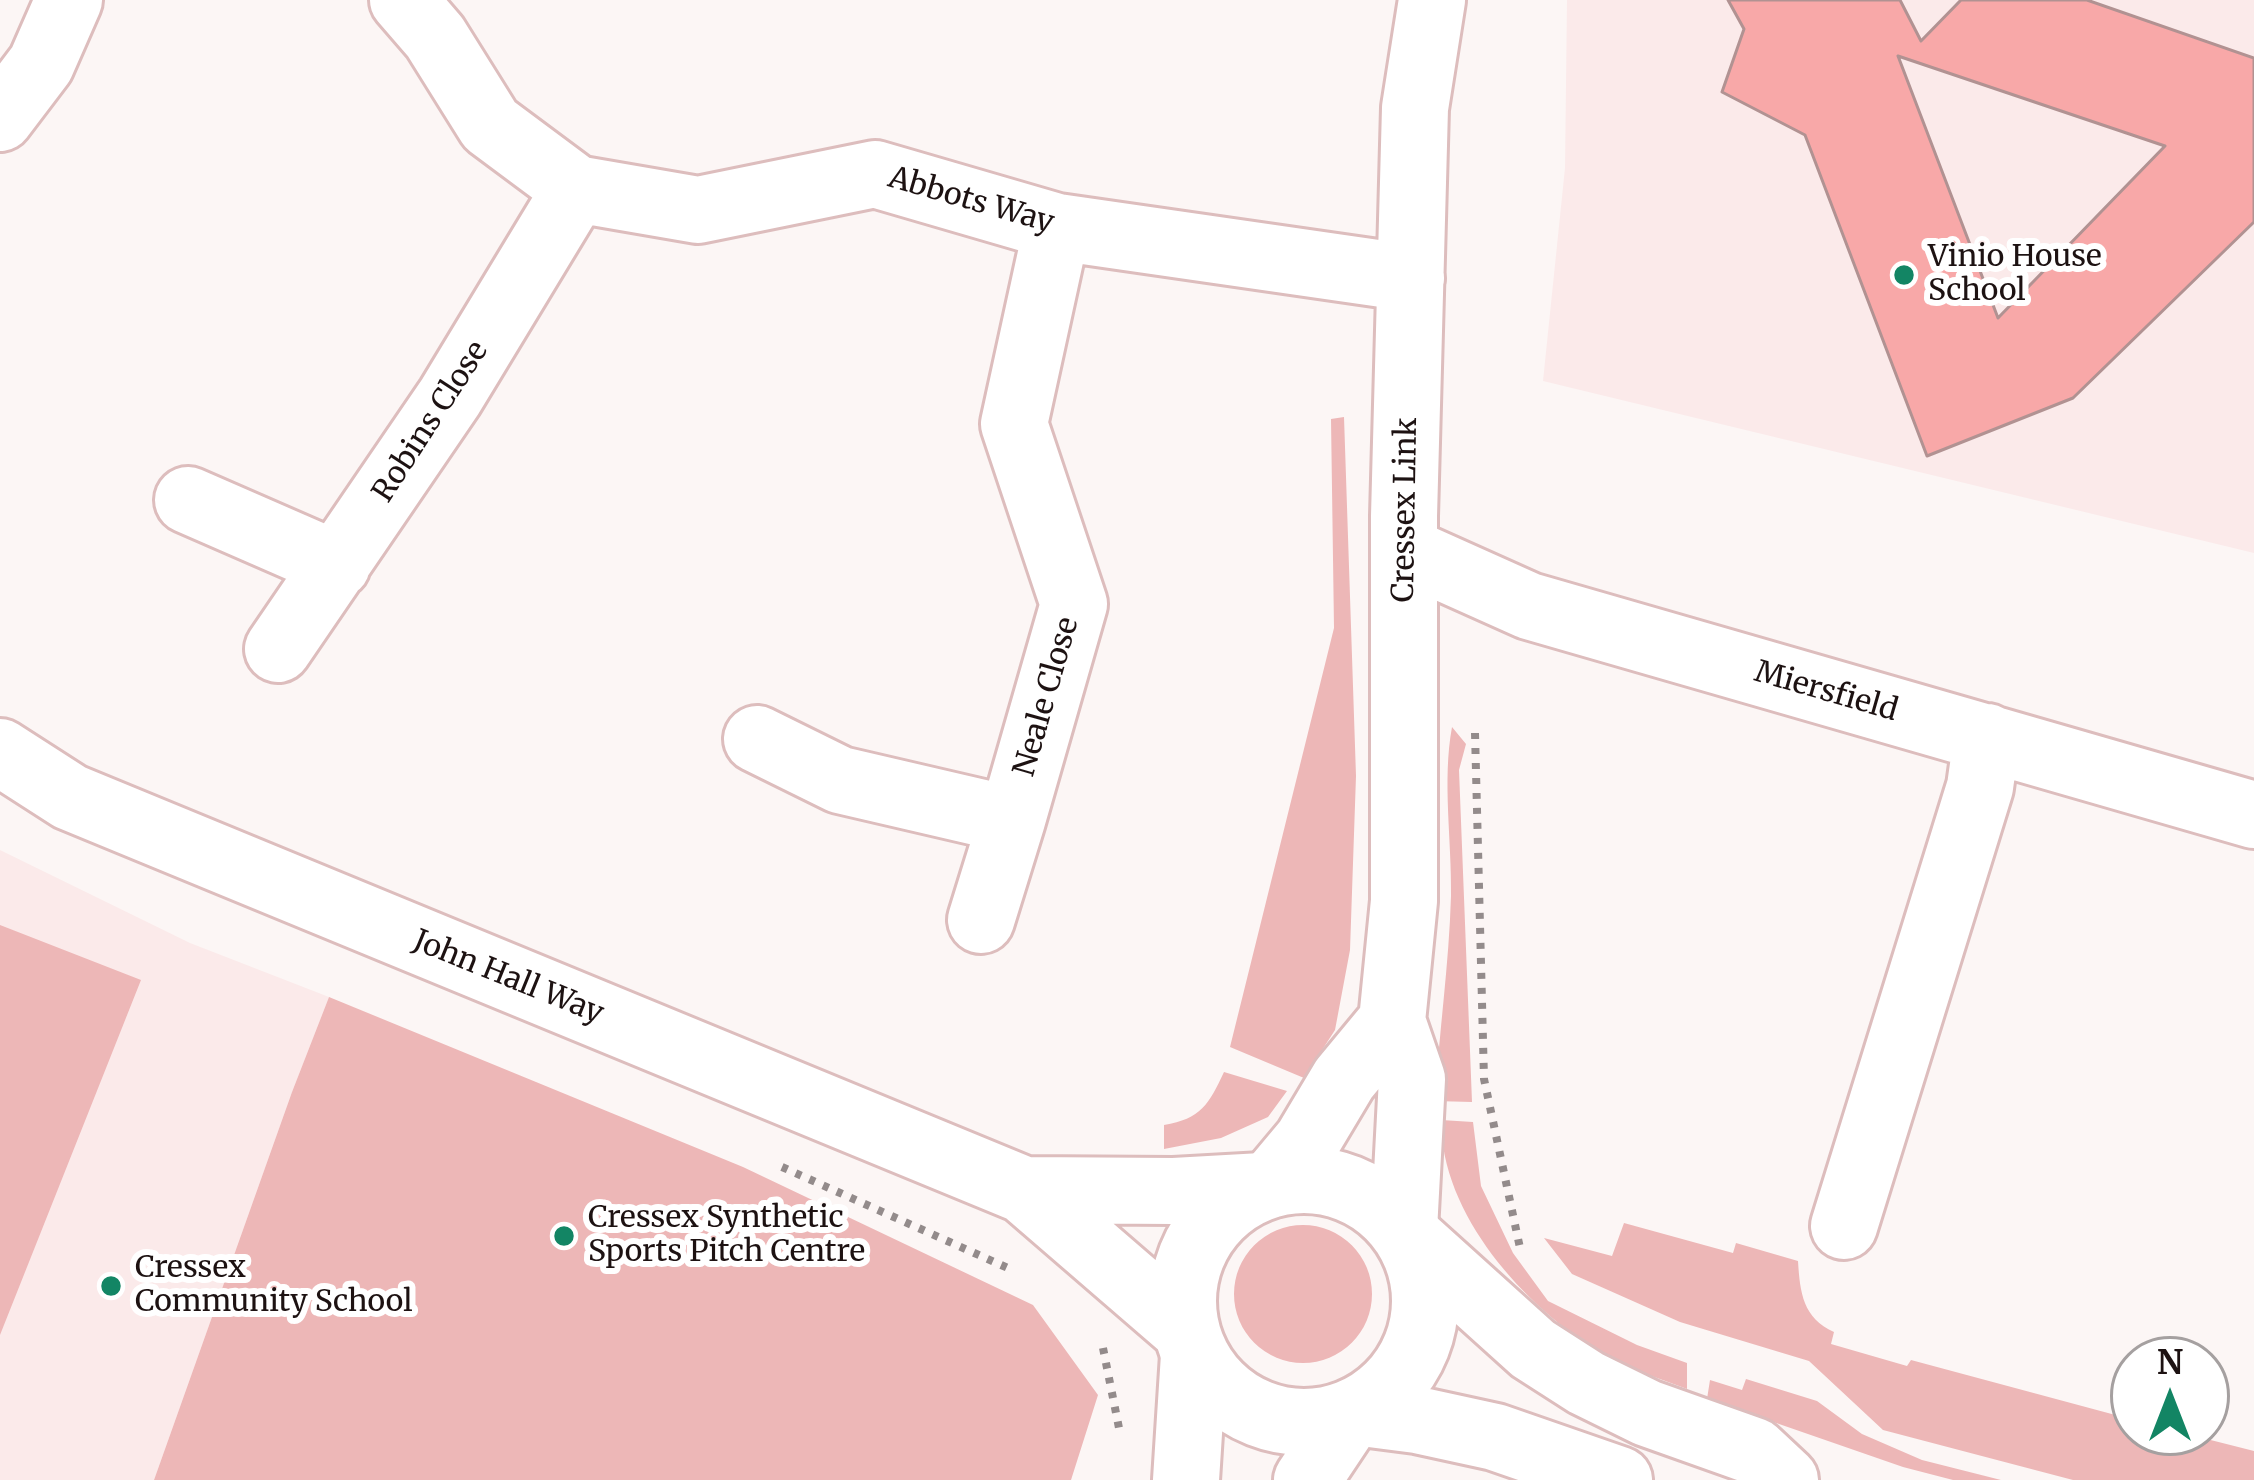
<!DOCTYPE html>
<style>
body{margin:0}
#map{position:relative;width:2254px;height:1480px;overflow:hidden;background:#fcf6f5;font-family:Merriweather,serif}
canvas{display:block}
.north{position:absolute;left:2110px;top:1336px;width:120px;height:120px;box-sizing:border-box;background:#fff;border:3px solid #a5a0a0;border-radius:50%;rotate:0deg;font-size:33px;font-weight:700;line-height:48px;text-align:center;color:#1d1212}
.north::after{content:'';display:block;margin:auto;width:42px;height:54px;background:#138564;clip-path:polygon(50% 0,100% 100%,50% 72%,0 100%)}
</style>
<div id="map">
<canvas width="2254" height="1480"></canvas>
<div class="north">N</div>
</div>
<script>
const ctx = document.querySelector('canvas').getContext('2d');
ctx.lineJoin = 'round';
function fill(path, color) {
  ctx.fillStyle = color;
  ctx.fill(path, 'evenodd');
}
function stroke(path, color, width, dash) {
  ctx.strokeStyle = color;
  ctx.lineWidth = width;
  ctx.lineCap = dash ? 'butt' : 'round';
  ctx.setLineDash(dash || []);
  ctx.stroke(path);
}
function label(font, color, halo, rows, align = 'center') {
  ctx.font = font + ' Merriweather,serif';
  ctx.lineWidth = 12;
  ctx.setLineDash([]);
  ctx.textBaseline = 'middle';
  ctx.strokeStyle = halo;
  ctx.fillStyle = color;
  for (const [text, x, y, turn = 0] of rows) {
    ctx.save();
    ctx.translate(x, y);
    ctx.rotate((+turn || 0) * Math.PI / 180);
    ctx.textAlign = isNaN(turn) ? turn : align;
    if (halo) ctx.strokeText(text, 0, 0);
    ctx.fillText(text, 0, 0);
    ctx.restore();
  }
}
const built = new Path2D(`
 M 1567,0 L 2254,0 L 2254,553 L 1543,381 L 1565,168 Z
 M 0,850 L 190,943 L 329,997 L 292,1092 L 154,1480 L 0,1480 Z`);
const green = new Path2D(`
 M 1344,417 L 1356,776 L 1350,950 L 1335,1030 L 1304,1078 L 1230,1047 L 1334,628 L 1331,419 Z
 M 1452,727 L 1466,744 L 1459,770 L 1472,1102 L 1435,1101 C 1439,1032 1449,965 1451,896 C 1452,841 1442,781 1452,727 Z
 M 0,925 L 141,980 L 0,1335 Z
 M 329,997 L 743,1167 L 1033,1305 L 1098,1395 L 1071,1480 L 154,1480 L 292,1092 Z
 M 1224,1072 L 1287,1091 L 1268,1117 L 1221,1138 L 1164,1149 L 1164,1125 C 1201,1119 1209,1104 1224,1072 Z
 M 1441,1120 L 1473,1122 L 1481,1186 L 1513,1253 L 1548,1301 L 1637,1345 L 1687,1363 L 1687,1389 C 1659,1378 1627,1369 1602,1354 C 1524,1306 1441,1215 1441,1120 Z
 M 1624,1223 L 1733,1253 L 1736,1243 L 1798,1261 C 1800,1293 1803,1318 1834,1332 L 1831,1344 L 1907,1366 L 1911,1360 L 2134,1420 L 2134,1432 L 2179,1432 L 2254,1451 L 2254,1480 L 2073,1480 L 1883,1430 L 1809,1361 L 1680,1322 L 1572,1274 L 1544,1238 L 1612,1256 Z
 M1234 1294a69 69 0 1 1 138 0a69 69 0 1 1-138 0Z
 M 1746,1379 L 1817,1401 L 1862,1434 L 1922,1460 L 2001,1480 L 1953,1480 L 1903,1467 L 1707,1399 L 1710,1380 L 1742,1390 Z`);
const building = new Path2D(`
 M 1728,0 L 1900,0 L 1921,41 L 1961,0 L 2087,0 L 2254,58 L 2254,222 L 2073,398 L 1927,456 L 1805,135 L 1722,92 L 1744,29 ZM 1898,56 L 1904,58 L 2165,146 L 1998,318 Z`);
const path = new Path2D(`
 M 1475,733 L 1484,1079 L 1520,1248
 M 782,1167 L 1010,1269
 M 1103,1348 L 1120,1433`);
const minor = new Path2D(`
 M 403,0 L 435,37 L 490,125 L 576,189 L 698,210 L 875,174 L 1057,227 L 1411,278
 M 0,118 L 41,64 L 69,0
 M 188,500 L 337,565
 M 1404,550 L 1529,606 L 2254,815
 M 278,649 L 450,397 L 576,189
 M 757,739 L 840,780 L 1012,820 L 1074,604 L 1014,424 L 1057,227
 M 981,920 L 1012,820
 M 1271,1184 L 1307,1141 L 1344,1079 L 1392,1021
 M 1844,1226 L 1980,787 L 1987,737
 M 1404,1230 L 1412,1079 L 1392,1021 L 1404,901 L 1404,516 L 1415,108 L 1432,0
 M 1186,1480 L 1194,1355
 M 1307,1480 L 1351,1414`);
const highway = new Path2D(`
 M 0,752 L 70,797 L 1024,1190 L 1186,1330
 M1183 1301a121 121 0 1 1 242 0a121 121 0 1 1-242 0Z
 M 1024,1190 L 1174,1191 L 1263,1186
 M 1410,1238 L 1533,1349 L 1586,1383 L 1647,1413 L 1754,1451 L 1785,1480
 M 1355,1412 L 1417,1420 L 1495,1437 L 1619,1480`);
const markers = [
 [1904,275,12,"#138564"],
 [564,1236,12,"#138564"],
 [111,1286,12,"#138564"]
];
const streetNames = [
 ["Abbots Way",971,201,16],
 ["Robins Close",431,422,-57],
 ["Cressex Link",1406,510,-89],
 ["Miersfield",1826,692,16],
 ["Neale Close",1047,697,-74],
 ["John Hall Way",508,978,22]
];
const poiNames = [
 ["Vinio House",1928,258],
 ["School",1928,292],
 ["Cressex Synthetic",588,1219],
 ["Sports Pitch Centre",588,1253],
 ["Cressex",135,1269],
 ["Community School",135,1303]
];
fill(built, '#fbeaea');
fill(green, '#edb7b7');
fill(building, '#f8a8a8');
stroke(building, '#b19292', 3);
stroke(minor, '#ddbdbd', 72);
stroke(highway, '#ddbdbd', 72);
stroke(path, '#938b8b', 8, [6, 9]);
stroke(minor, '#fff', 66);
stroke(highway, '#fff', 66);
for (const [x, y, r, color] of markers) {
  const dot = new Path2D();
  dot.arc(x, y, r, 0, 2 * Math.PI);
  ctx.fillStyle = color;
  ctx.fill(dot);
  stroke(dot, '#fff', 4.5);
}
label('30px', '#1d1212', '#fff', streetNames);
label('30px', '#1d1212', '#fff', poiNames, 'left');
</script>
